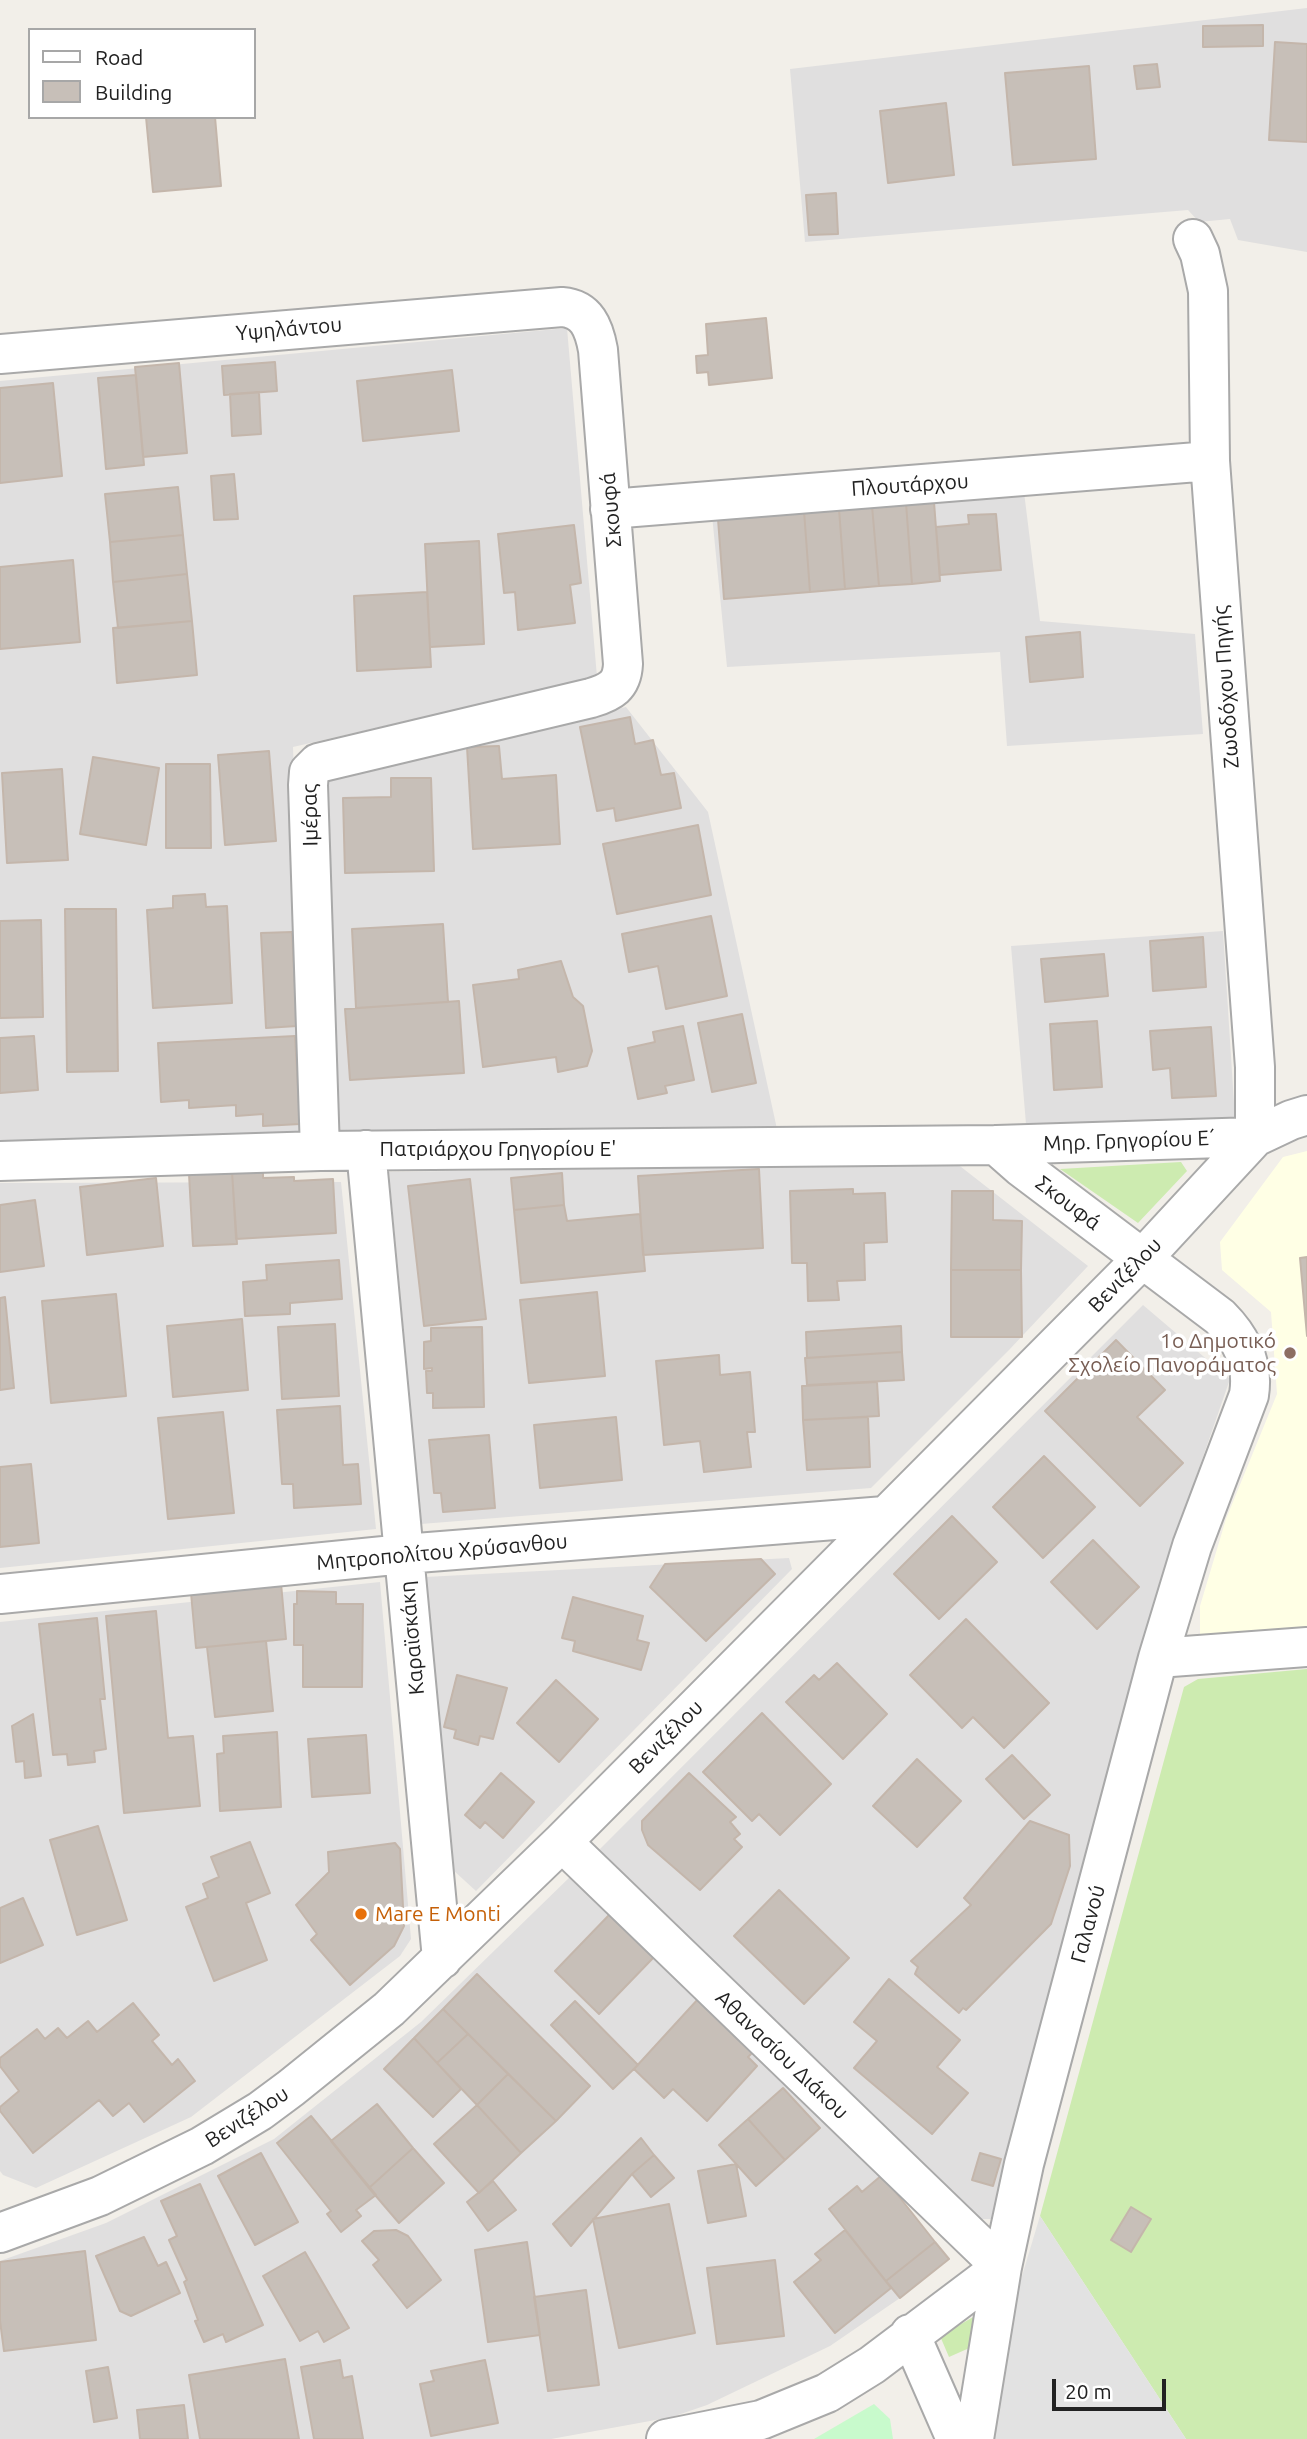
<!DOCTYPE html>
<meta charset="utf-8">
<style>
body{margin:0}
#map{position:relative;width:1307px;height:2439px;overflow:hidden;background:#f2efe9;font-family:Ubuntu,sans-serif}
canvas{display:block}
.legend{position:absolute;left:28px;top:28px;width:228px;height:91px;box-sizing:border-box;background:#fff;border:2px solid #a7a7a7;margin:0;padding:9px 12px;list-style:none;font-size:21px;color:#222}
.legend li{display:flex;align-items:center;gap:14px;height:35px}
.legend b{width:35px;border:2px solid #a7a7a7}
.scale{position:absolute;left:1052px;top:2379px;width:114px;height:32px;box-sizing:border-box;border:4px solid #222;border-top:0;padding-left:9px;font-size:21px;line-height:24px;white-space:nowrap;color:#222;-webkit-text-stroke:5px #fff;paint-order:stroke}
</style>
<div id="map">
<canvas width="1307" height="2439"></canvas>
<ul class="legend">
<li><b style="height:9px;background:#fff"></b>Road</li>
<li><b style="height:19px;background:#c7bfb8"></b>Building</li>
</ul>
<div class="scale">20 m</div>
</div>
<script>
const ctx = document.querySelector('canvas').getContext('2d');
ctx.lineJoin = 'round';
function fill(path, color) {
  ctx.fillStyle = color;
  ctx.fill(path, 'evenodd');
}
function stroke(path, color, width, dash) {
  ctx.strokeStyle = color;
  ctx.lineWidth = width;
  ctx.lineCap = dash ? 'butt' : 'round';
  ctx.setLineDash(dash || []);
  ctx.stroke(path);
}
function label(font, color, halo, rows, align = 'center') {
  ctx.font = font + ' Ubuntu,sans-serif';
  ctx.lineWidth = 7;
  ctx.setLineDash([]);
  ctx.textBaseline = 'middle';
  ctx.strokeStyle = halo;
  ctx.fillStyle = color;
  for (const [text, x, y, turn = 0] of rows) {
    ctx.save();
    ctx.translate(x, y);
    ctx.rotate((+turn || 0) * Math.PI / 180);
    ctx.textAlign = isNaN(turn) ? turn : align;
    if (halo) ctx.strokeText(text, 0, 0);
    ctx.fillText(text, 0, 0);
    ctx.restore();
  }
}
const residential = new Path2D(`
 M 1307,8 L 1307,252 L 1238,240 L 1230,219 L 1199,222 L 1188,210 L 805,242 L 790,69 Z
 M 567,328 L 597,677 L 293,747 L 306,1134 L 0,1143 L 0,381 Z
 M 1024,492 L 1040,621 L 1195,634 L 1203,734 L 1007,746 L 1000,652 L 727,667 L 712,515 Z
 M 626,707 L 708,812 L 777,1129 L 337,1134 L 323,779 Z
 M 1223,931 L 1235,1119 L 1026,1124 L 1011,946 Z
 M 956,1163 L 1088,1266 L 1009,1350 L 871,1488 L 421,1524 L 389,1172 Z
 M 341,1182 L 376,1529 L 0,1568 L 0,1183 Z
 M 1143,1305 L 1230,1379 L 1160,1581 L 991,2219 L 969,2219 L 596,1853 Z
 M 789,1558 L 792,1569 L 476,1891 L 453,1870 L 425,1577 Z
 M 380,1582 L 411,1939 L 400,1956 L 191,2117 L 36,2188 L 3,2175 L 0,2171 L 0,1622 Z
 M 573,1874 L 882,2175 L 949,2259 L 900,2298 L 830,2346 L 707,2405 L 672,2417 L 551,2439 L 0,2439 L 0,2261 L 106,2223 L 274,2139 L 421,2022 Z`);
const education = new Path2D(`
 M 1307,1151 L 1307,1627 L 1200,1635 L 1200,1606 L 1226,1519 L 1277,1394 L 1271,1312 L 1222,1270 L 1220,1242 L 1283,1157 Z`);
const grass = new Path2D(`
 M 1181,1162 L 1187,1171 L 1138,1223 L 1060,1169 Z
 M 1307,1669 L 1307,2439 L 1186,2439 L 1040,2216 L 1184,1687 L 1198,1679 Z
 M 975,2316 L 983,2342 L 949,2357 L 940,2336 Z`);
const park = new Path2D(`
 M 874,2404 L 890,2419 L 893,2439 L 814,2439 Z`);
const parking = new Path2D(`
 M 1040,2216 L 1186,2439 L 994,2439 L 995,2411 L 1016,2296 Z`);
const building = new Path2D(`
 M 1263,25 L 1263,46 L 1203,47 L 1203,26 Z
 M 1275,42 L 1307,44 L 1307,142 L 1269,140 Z
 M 1157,64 L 1160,87 L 1137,89 L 1134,66 Z
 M 1089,66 L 1096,159 L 1013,165 L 1005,73 Z
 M 946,103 L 954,175 L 888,183 L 880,111 Z
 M 146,117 L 215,117 L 221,186 L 153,192 Z
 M 836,193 L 838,234 L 809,235 L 806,195 Z
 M 766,318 L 772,378 L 709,385 L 708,372 L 697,373 L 696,356 L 708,355 L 706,324 Z
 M 275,362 L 277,391 L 224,395 L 222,366 Z
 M 179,363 L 187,453 L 143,457 L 135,367 Z
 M 452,370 L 459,431 L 363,441 L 357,381 Z
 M 136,375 L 144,465 L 106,469 L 98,378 Z
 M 53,383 L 62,476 L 0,483 L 0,388 Z
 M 259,392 L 261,434 L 232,436 L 230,394 Z
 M 234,474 L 238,519 L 214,520 L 211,476 Z
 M 178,487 L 183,535 L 110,542 L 105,494 Z
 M 934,502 L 940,581 L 912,584 L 906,503 Z
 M 906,503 L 912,584 L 879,586 L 872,506 Z
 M 872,506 L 879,586 L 845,589 L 839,509 Z
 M 839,509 L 845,589 L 810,592 L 804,511 Z
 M 804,511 L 810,592 L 724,599 L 718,519 Z
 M 996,514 L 1001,570 L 940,575 L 936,527 L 969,524 L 968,515 Z
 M 574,525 L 581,583 L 570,585 L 575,623 L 518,630 L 515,592 L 504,593 L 498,534 Z
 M 183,535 L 187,574 L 113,582 L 110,542 Z
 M 479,541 L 484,644 L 430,647 L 425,544 Z
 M 73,560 L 80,642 L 0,649 L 0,567 Z
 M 187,574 L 192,621 L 118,628 L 113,582 Z
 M 427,592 L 431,667 L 357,671 L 354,596 Z
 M 192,621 L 197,675 L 117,683 L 113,628 Z
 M 1080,632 L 1083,677 L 1030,682 L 1026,637 Z
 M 630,717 L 635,744 L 653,740 L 661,775 L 674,773 L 681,808 L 616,821 L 614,808 L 597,811 L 580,727 Z
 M 499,746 L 502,779 L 556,775 L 560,844 L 473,849 L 467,747 Z
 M 269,751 L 276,841 L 225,845 L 218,755 Z
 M 93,757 L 159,768 L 146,845 L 80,834 Z
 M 166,764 L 210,764 L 211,848 L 166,848 Z
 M 62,769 L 68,860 L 7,863 L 2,773 Z
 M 391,778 L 431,778 L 434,871 L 345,873 L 343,798 L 391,797 Z
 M 698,825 L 711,895 L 617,914 L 603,844 Z
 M 205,894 L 206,907 L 227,906 L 232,1003 L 153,1008 L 147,910 L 173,908 L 173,896 Z
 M 65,909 L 116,909 L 118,1071 L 67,1072 Z
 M 711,916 L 727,996 L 666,1009 L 658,966 L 629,972 L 622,934 Z
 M 41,920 L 43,1017 L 0,1018 L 0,921 Z
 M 443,924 L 448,1002 L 356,1008 L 352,929 Z
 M 292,932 L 297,1026 L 266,1028 L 261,933 Z
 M 1203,937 L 1206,987 L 1153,991 L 1150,941 Z
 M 1104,954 L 1108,996 L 1045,1002 L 1041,959 Z
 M 561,961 L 573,997 L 583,1006 L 592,1051 L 587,1066 L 558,1072 L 556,1057 L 483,1067 L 473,985 L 519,979 L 518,970 Z
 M 459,1001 L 464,1073 L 350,1080 L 345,1009 Z
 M 742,1014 L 756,1083 L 712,1092 L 698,1023 Z
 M 1097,1021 L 1102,1087 L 1054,1090 L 1050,1024 Z
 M 683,1026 L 694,1080 L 665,1086 L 667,1093 L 638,1099 L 628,1048 L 655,1042 L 653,1032 Z
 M 1211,1027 L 1216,1096 L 1172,1098 L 1170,1068 L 1153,1070 L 1150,1031 Z
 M 34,1036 L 38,1090 L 0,1093 L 0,1038 Z
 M 295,1036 L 300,1124 L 263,1126 L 263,1114 L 236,1116 L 236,1105 L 189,1108 L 189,1100 L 161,1102 L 158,1043 Z
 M 263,1169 L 263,1178 L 294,1177 L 294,1181 L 333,1179 L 336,1233 L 236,1239 L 232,1171 Z
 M 759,1169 L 763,1248 L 643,1255 L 638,1176 Z
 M 232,1172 L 237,1244 L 193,1246 L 189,1174 Z
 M 562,1173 L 564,1205 L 514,1210 L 511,1178 Z
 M 156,1178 L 163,1246 L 87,1255 L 80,1187 Z
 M 470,1179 L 486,1319 L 424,1326 L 408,1186 Z
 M 853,1189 L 853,1194 L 885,1193 L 887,1242 L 864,1243 L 865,1280 L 837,1281 L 839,1300 L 808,1301 L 807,1263 L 792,1263 L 790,1191 Z
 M 952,1191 L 993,1191 L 993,1220 L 1022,1221 L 1021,1270 L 951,1270 Z
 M 35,1200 L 44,1266 L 0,1272 L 0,1205 Z
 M 564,1205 L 567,1221 L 640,1214 L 645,1271 L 521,1283 L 514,1210 Z
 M 1307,1257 L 1307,1336 L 1300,1258 Z
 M 339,1260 L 342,1299 L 290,1303 L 290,1314 L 245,1316 L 243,1282 L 267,1280 L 266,1265 Z
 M 951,1270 L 1021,1270 L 1022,1337 L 951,1337 Z
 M 597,1292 L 605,1376 L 529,1383 L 520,1300 Z
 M 116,1294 L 126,1396 L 51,1403 L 42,1301 Z
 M 5,1297 L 14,1388 L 0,1390 L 0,1298 Z
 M 242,1319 L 248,1390 L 173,1397 L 167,1326 Z
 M 335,1324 L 339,1396 L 282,1399 L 278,1327 Z
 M 901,1326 L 902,1352 L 807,1358 L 806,1332 Z
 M 482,1327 L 484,1407 L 433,1408 L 433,1393 L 427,1393 L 426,1371 L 432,1371 L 432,1368 L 424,1369 L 424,1342 L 431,1341 L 431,1328 Z
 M 1116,1340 L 1165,1390 L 1137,1417 L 1183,1463 L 1140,1506 L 1045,1411 Z
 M 902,1352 L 904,1380 L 807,1385 L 805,1358 Z
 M 719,1355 L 720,1375 L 750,1372 L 755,1432 L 747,1432 L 751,1467 L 704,1472 L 700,1441 L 664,1445 L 656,1361 Z
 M 877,1382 L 879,1416 L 803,1420 L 802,1386 Z
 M 340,1406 L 343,1465 L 358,1464 L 361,1504 L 294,1508 L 293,1484 L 282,1484 L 277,1410 Z
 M 223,1412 L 234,1513 L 168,1519 L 158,1418 Z
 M 616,1417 L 622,1480 L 540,1488 L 534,1425 Z
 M 868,1417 L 870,1467 L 807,1470 L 803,1420 Z
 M 489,1435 L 495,1508 L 443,1512 L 441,1493 L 434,1493 L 429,1440 Z
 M 1044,1456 L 1095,1507 L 1043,1558 L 993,1507 Z
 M 31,1464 L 39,1543 L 0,1547 L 0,1467 Z
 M 952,1516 L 997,1562 L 939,1619 L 894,1574 Z
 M 1093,1540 L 1139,1587 L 1097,1629 L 1051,1582 Z
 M 761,1559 L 775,1574 L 706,1641 L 650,1587 L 665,1564 Z
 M 281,1583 L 286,1639 L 196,1648 L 191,1593 Z
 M 297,1591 L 336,1592 L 336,1604 L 363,1604 L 362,1687 L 303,1687 L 303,1645 L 294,1645 L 294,1604 L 297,1604 Z
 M 573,1597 L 643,1616 L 637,1640 L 649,1643 L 641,1670 L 573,1651 L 575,1641 L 562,1638 Z
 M 156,1611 L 168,1738 L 193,1736 L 200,1806 L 124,1813 L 106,1616 Z
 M 97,1618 L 105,1699 L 100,1699 L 106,1749 L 94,1751 L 95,1762 L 68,1765 L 67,1754 L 53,1755 L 39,1624 Z
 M 966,1619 L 1049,1703 L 1004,1748 L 973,1717 L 962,1728 L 910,1675 Z
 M 266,1641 L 273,1711 L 215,1717 L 207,1647 Z
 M 837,1663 L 887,1714 L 843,1759 L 786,1702 L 814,1675 L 819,1680 Z
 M 457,1675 L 507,1688 L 493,1739 L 480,1736 L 478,1745 L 454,1738 L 456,1730 L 444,1727 Z
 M 556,1680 L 598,1719 L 559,1762 L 517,1723 Z
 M 762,1713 L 831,1784 L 780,1835 L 759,1814 L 752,1821 L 703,1772 Z
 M 33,1714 L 41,1776 L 25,1778 L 24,1761 L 16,1762 L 12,1726 Z
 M 277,1732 L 281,1807 L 220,1811 L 217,1754 L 224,1753 L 223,1736 Z
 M 366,1735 L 370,1793 L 312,1797 L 308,1739 Z
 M 1012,1755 L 1050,1795 L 1024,1819 L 986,1779 Z
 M 917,1759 L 961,1801 L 917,1847 L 873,1806 Z
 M 501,1773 L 534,1802 L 503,1838 L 485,1822 L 480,1828 L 465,1815 Z
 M 689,1773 L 736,1817 L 730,1822 L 740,1834 L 734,1839 L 742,1847 L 700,1890 L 648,1845 L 642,1830 L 642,1821 Z
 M 1030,1821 L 1069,1835 L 1070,1866 L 1051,1924 L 966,2010 L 963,2008 L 959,2013 L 915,1974 L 918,1967 L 911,1961 L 971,1905 L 964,1898 Z
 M 98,1826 L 127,1920 L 77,1935 L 50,1840 Z
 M 250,1842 L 270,1893 L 246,1903 L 267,1960 L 214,1981 L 186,1907 L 208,1898 L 203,1884 L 219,1877 L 211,1857 Z
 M 395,1843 L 400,1849 L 404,1926 L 394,1946 L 350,1985 L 311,1940 L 317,1934 L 296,1905 L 329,1872 L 328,1852 Z
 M 779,1890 L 849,1958 L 804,2004 L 734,1936 Z
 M 23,1898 L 43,1945 L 0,1963 L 0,1908 Z
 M 610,1914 L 654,1957 L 599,2014 L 555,1971 Z
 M 477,1974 L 590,2086 L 556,2121 L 443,2009 Z
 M 889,1979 L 960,2040 L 937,2067 L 968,2093 L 932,2134 L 854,2068 L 877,2041 L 854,2022 Z
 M 699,1998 L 755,2050 L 748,2057 L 757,2066 L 707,2121 L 673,2089 L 664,2098 L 634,2069 Z
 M 575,2001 L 638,2065 L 613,2089 L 551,2025 Z
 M 133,2003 L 159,2035 L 152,2041 L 172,2065 L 178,2059 L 195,2081 L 144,2122 L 129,2103 L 113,2116 L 99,2100 L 33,2153 L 0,2111 L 0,2107 L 19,2091 L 0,2066 L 0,2058 L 37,2029 L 45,2039 L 58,2028 L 67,2038 L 88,2021 L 97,2032 Z
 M 443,2009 L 468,2034 L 437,2063 L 414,2038 Z
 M 468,2034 L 508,2074 L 477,2105 L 437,2063 Z
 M 414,2038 L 461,2089 L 433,2117 L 384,2069 Z
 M 508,2074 L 556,2121 L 521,2153 L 477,2105 Z
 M 783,2088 L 820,2128 L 785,2160 L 748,2119 Z
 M 377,2104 L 413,2148 L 369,2188 L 331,2141 Z
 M 477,2105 L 521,2153 L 479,2193 L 434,2144 Z
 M 311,2116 L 376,2195 L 356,2210 L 361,2216 L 341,2232 L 327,2214 L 331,2211 L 277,2143 Z
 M 748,2119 L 785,2160 L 756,2186 L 719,2145 Z
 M 641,2138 L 654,2155 L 632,2174 L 571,2246 L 553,2224 Z
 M 413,2148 L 444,2183 L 399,2223 L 369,2188 Z
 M 261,2153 L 298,2222 L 255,2245 L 218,2176 Z
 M 980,2153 L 1001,2159 L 993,2186 L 972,2180 Z
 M 654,2155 L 674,2178 L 651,2197 L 632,2174 Z
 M 736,2164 L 746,2216 L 708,2223 L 698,2171 Z
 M 882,2175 L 935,2242 L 886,2281 L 829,2209 L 857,2186 L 862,2192 Z
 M 493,2181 L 516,2210 L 488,2231 L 467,2202 Z
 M 200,2184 L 263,2325 L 226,2342 L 223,2334 L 204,2342 L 195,2321 L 198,2320 L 184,2282 L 187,2280 L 169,2240 L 177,2236 L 161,2201 Z
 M 669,2204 L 695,2333 L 619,2348 L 593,2219 Z
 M 1131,2207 L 1151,2219 L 1131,2252 L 1111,2240 Z
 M 396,2230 L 408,2236 L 441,2280 L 407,2308 L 373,2265 L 379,2260 L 362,2241 L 374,2231 Z
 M 845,2230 L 891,2288 L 835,2333 L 794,2282 L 821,2260 L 815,2254 Z
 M 144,2237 L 158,2266 L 166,2262 L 180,2293 L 131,2316 L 120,2311 L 96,2256 Z
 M 527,2242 L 540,2335 L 488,2342 L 475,2250 Z
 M 935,2242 L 949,2259 L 900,2298 L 886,2281 Z
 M 85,2251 L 96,2340 L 4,2351 L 0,2321 L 0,2262 Z
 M 305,2252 L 349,2328 L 324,2342 L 318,2331 L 300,2341 L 263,2276 Z
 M 775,2260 L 784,2336 L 717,2344 L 707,2268 Z
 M 586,2290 L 599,2385 L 548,2391 L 534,2297 Z
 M 285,2359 L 299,2439 L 200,2439 L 189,2375 Z
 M 340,2360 L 343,2378 L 352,2376 L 363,2439 L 314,2439 L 301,2367 Z
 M 485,2360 L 498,2423 L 431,2436 L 420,2384 L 434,2381 L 431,2371 Z
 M 108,2367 L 117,2418 L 94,2422 L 86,2371 Z
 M 184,2405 L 188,2439 L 140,2439 L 137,2410 Z`);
const street = new Path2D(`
 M 1193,239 L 1200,254 L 1208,291 L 1210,461 L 1255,1067 L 1255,1137
 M 0,354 L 562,307 C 587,309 594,328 598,350 L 623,664 C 622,686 611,692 591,698 L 318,763 L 309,772 L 308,785 L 320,1151
 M 610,509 L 1210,461
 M 366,1150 L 442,1959
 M 0,1161 L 320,1151 L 996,1145 L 1255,1137
 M 0,1594 L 404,1554 L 885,1516
 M 1158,1658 L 1307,1647
 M 562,1842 L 1002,2267 L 974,2439
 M 0,2233 L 100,2196 L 202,2146 L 260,2111 L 291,2088 L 389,2009 L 562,1842 L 1142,1259 L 1255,1137 L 1291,1120 L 1307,1115
 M 910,2334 L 956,2439
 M 666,2439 L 761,2420 L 827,2393 L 872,2365 L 1002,2267 L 1024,2164 L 1158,1658 L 1192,1546 L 1249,1395 C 1254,1363 1242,1339 1220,1317 L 1021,1167 L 996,1145`);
const markers = [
 [1290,1353,7,"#8d6e63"],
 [361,1914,7,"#e8710a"]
];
const streetNames = [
 ["Υψηλάντου",289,329,-5],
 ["Πλουτάρχου",910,485,-4],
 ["Σκουφά",611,510,-95],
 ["Ζωοδόχου Πηγής",1226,687,-94],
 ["Ιμέρας",310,815,-91],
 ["Μηρ. Γρηγορίου Ε΄",1126,1141,-2],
 ["Πατριάρχου Γρηγορίου Ε'",498,1149],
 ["Σκουφά",1068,1203,37],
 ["Βενιζέλου",1125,1275,-46],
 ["Μητροπολίτου Χρύσανθου",442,1552,-5],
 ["Καραϊσκάκη",412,1638,-95],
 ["Βενιζέλου",666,1737,-45],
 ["Γαλανού",1088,1924,-75],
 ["Αθανασίου Διάκου",782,2055,44],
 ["Βενιζέλου",247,2117,-33]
];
const educationNames = [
 ["1ο Δημοτικό",1276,1341],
 ["Σχολείο Πανοράματος",1276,1365]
];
const foodNames = [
 ["Mare E Monti",375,1914]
];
fill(residential, '#e0dfdf');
fill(education, '#ffffe5');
fill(grass, '#cdebb0');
fill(park, '#c8facc');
fill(parking, '#e2e2e2');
fill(building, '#c7bfb8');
stroke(building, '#c4b6ab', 2);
stroke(street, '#a9a9a9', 42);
stroke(street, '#fff', 38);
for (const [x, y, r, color] of markers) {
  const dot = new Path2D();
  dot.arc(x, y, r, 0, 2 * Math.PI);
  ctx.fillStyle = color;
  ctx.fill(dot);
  stroke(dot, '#fff', 2.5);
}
label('21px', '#222', '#fff', streetNames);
label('21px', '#785e54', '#fff', educationNames, 'right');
label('21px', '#c56008', '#fff', foodNames, 'left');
</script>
